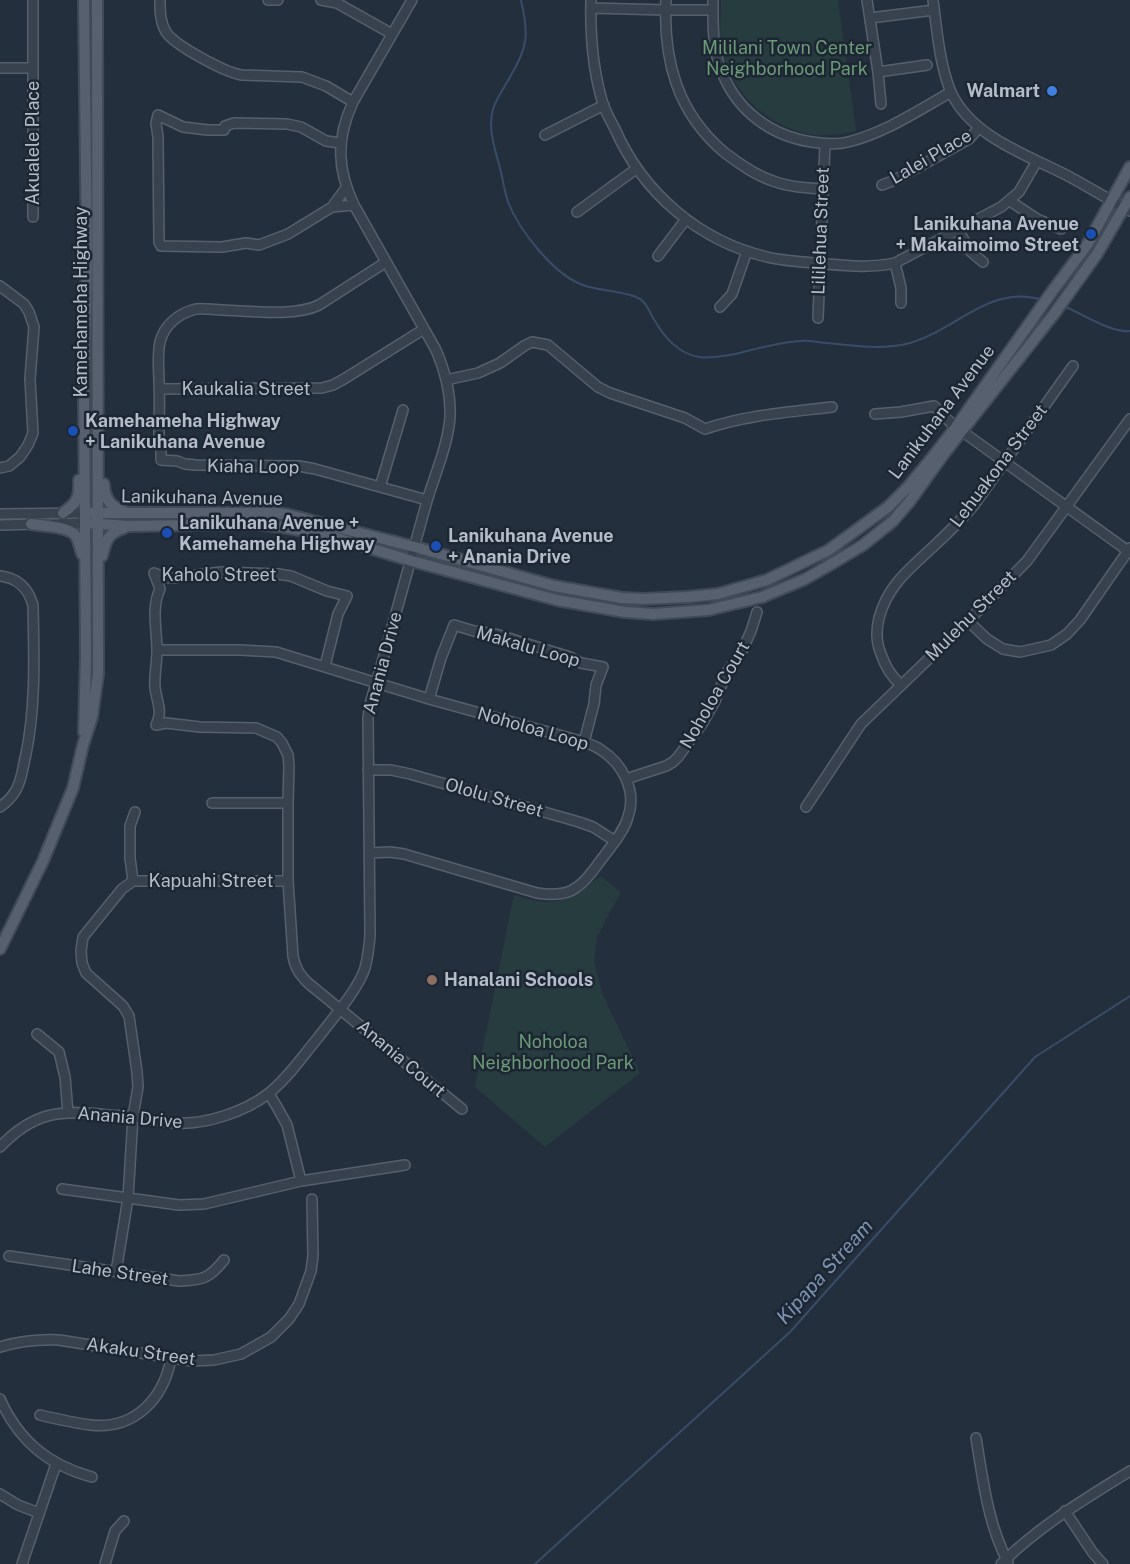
<!DOCTYPE html>
<style>
body{margin:0}
canvas{display:block;background:#242f3e}
</style>
<canvas width="1130" height="1564"></canvas>
<script>
const ctx = document.querySelector('canvas').getContext('2d');
ctx.lineJoin = 'round';
function fill(path, color) {
  ctx.fillStyle = color;
  ctx.fill(path, 'evenodd');
}
function stroke(path, color, width, dash) {
  ctx.strokeStyle = color;
  ctx.lineWidth = width;
  ctx.lineCap = dash ? 'butt' : 'round';
  ctx.setLineDash(dash || []);
  ctx.stroke(path);
}
function label(font, color, halo, rows, align = 'center') {
  ctx.font = font + ' "Public Sans",sans-serif';
  ctx.lineWidth = 5;
  ctx.setLineDash([]);
  ctx.textBaseline = 'middle';
  ctx.strokeStyle = halo;
  ctx.fillStyle = color;
  for (const [text, x, y, turn = 0] of rows) {
    ctx.save();
    ctx.translate(x, y);
    ctx.rotate((+turn || 0) * Math.PI / 180);
    ctx.textAlign = isNaN(turn) ? turn : align;
    if (halo) ctx.strokeText(text, 0, 0);
    ctx.fillText(text, 0, 0);
    ctx.restore();
  }
}
const green = new Path2D(`
 M 721,0 L 838,0 L 856,131 C 843,134 829,136 815,135 C 770,129 733,95 722,51 C 719,36 721,15 721,0 Z
 M 601,876 L 621,893 L 607,917 L 597,937 L 594,961 L 602,993 L 640,1073 L 545,1147 L 475,1087 L 514,895 C 557,909 566,902 601,876 Z`);
const stream = new Path2D(`
 M 521,0 C 529,34 528,47 510,77 C 504,88 497,97 493,109 C 487,129 496,152 501,172 C 503,182 505,193 508,202 C 519,230 554,275 583,285 C 599,291 619,290 636,297 C 646,300 649,312 655,321 C 664,337 679,354 699,357 C 711,359 723,356 735,354 C 756,349 779,342 801,341 C 810,340 820,343 828,343 C 854,346 884,350 910,343 C 956,330 991,283 1043,300
 M 1063,306 C 1082,313 1110,333 1130,331
 M 535,1564 L 790,1332 L 1035,1057 L 1130,996`);
const minor = new Path2D(`
 M 33,0 L 33,217
 M 160,0 C 160,11 160,22 166,32 C 174,45 226,73 242,75 L 302,77 L 326,86 L 353,102
 M 268,0 L 278,0
 M 321,0 L 337,3 L 392,34
 M 591,0 C 590,35 593,71 603,104 C 606,113 611,121 615,129 C 643,193 699,241 767,257 C 782,261 798,261 813,263 C 840,265 868,269 895,263 L 1001,207 L 1019,192 L 1037,161
 M 666,0 C 663,60 677,113 725,153 C 740,164 755,175 773,181 C 789,187 806,188 823,189
 M 713,0 C 713,24 712,49 722,72 C 737,111 771,136 812,142 C 824,144 836,145 848,142 C 885,133 919,110 951,92
 M 867,0 L 878,72 L 881,104
 M 933,0 C 937,30 939,61 950,90 C 970,137 1028,155 1070,177 C 1090,188 1110,200 1130,211
 M 591,8 L 666,10 L 713,10
 M 870,18 L 934,10
 M 0,68 L 32,68
 M 878,72 L 927,65
 M 545,135 L 604,105
 M 340,143 L 326,141 L 301,127 L 287,124 L 234,123 L 225,126 L 224,130 L 208,130 L 183,127 L 158,115 L 156,123 L 158,137 L 159,242 L 161,246 L 222,247 L 246,243 L 259,245 L 288,234 L 332,207 L 354,205
 M 882,185 L 895,180 L 969,139 L 979,128
 M 1010,201 L 1037,219 L 1061,229
 M 332,207 L 346,188
 M 577,212 L 636,169
 M 958,230 L 971,252 L 983,262
 M 658,256 L 686,219
 M 386,262 L 319,305 C 294,317 251,311 223,310 C 214,310 204,308 196,309 C 179,313 164,325 160,342 C 157,355 159,370 159,384 C 160,401 159,417 159,434 L 161,447 L 161,460 L 177,461 L 185,464 L 196,465 L 299,466 L 315,469 L 427,500
 M 895,263 L 901,288 L 901,303
 M 0,286 L 24,304 L 29,312 L 34,327 L 30,379 L 33,433 L 28,445 L 20,457 L 9,466 L 0,468
 M 720,307 L 732,294 L 747,251
 M 818,318 L 825,144
 M 446,380 L 478,373 L 500,363 L 524,346 L 532,342 L 548,345 L 598,387 L 610,393 L 685,418 L 705,429 C 745,415 790,412 832,407
 M 160,389 L 322,388 L 333,385 L 344,379 L 424,329
 M 875,414 L 901,412 L 934,406 L 950,422 L 963,432 L 1128,551
 M 380,487 L 403,410
 M 0,514 L 86,513
 M 53,524 L 85,523
 M 0,525 L 37,524
 M 0,576 C 18,578 28,588 33,605 C 34,655 36,705 26,754 C 23,766 22,780 16,790 C 12,797 6,803 0,807
 M 968,621 L 987,639 L 1003,649 L 1020,652 L 1051,645 L 1067,634 L 1080,620 L 1130,548
 M 157,650 L 240,650 L 276,652 L 429,699 L 584,742 C 589,744 596,746 601,750 C 623,764 637,791 628,817 C 624,831 613,844 604,856 C 596,866 588,880 577,887 C 566,896 550,895 537,893 L 404,854 L 390,852 L 370,853
 M 325,666 L 338,614 L 347,596 L 327,591 L 291,576 L 278,574 L 221,572 L 173,578 L 164,577 L 154,573 L 160,589 C 151,608 157,630 157,650 C 157,663 154,676 155,688 C 157,702 163,712 156,725 L 166,723 L 200,727 L 256,728 L 277,737 L 282,743 L 288,755 L 289,766 L 288,803 L 288,881 L 293,956 C 295,968 300,975 308,983 L 462,1109
 M 901,685 C 892,677 885,666 881,654 C 876,642 876,630 879,618 C 888,584 911,568 935,545 C 949,532 962,519 974,505 L 1073,366
 M 429,699 L 441,658 L 454,625 L 474,631 L 495,634 L 570,657 L 581,663 L 603,667 L 596,685 L 594,704 L 584,742
 M 368,770 L 391,770 L 410,774 L 579,822 L 593,827 L 615,841
 M 626,779 L 666,766 L 673,762 L 678,757 L 702,724 L 715,701 L 727,672 L 741,653 L 751,631 L 757,612
 M 212,803 L 288,803
 M 806,807 L 861,724 L 968,621 L 1027,561 L 1130,419
 M 133,881 L 130,858 L 130,826 L 135,812
 M 37,1034 L 59,1052 L 65,1077 L 68,1113
 M 269,1094 L 277,1107 L 287,1125 L 301,1181
 M 0,1147 C 33,1112 61,1109 108,1115 C 117,1116 126,1115 135,1117 C 148,1119 162,1122 175,1123 C 205,1125 245,1112 269,1093 C 287,1079 302,1057 317,1039 C 332,1019 358,990 365,968 C 368,957 369,947 370,936 L 368,718 L 370,704 C 390,636 408,569 427,501 C 435,474 448,445 450,417 C 451,394 445,371 436,350 L 354,205 C 337,169 336,139 353,102 L 412,0
 M 62,1189 L 179,1205 L 204,1204 L 301,1181 L 405,1165
 M 9,1256 L 179,1281 C 202,1280 209,1279 224,1260
 M 116,1272 L 128,1198 L 133,1116 L 138,1087 L 137,1072 L 129,1016 L 123,1006 L 86,973 L 82,963 L 81,951 L 83,937 L 122,889 L 133,881 L 288,881
 M 0,1347 C 20,1341 38,1339 59,1340 L 191,1361 L 214,1360 L 241,1354 L 271,1337 L 289,1319 L 299,1304 L 311,1271 L 313,1256 L 312,1199
 M 0,1399 C 19,1441 48,1465 92,1477
 M 40,1415 C 57,1419 74,1423 90,1425 C 135,1430 163,1399 171,1359
 M 976,1438 C 983,1480 988,1525 1008,1562
 M 0,1494 L 18,1505 L 39,1513
 M 1065,1511 L 1093,1553 L 1103,1564
 M 22,1564 L 56,1464
 M 105,1564 L 115,1531 L 124,1521
 M 1001,1564 C 1039,1526 1085,1499 1130,1471`);
const major = new Path2D(`
 M 104,484 C 104,499 112,508 125,512
 M 63,513 C 77,503 80,498 79,480
 M 86,513 L 277,513 L 289,515 L 415,547 L 554,586 L 622,598 L 643,599 L 687,597 L 718,594 L 767,580 L 829,550 L 888,507 L 908,487 L 931,459 L 956,427 L 1051,293 L 1087,245 L 1130,167
 M 85,523 L 129,526 L 253,524 L 283,527 L 327,535 L 412,561 L 557,600 L 625,612 L 653,614 L 708,610 L 762,597 L 805,579 L 833,563 L 863,545 L 893,521 L 910,501 L 943,455 L 1054,314 L 1097,254 L 1130,197
 M 31,524 C 42,526 68,526 75,535 C 79,540 80,548 82,554
 M 102,556 C 106,540 108,533 124,528
 M 84,732 L 86,656 L 84,393 L 87,255 L 84,0
 M 0,949 L 43,861 L 73,788 L 83,745 L 92,717 L 98,674 L 97,0`);
const markers = [
 [1052,91,6,"#3f7fe0"],
 [1091,234,6,"#1a4fb4"],
 [73,431,6,"#1a4fb4"],
 [167,533,6,"#1a4fb4"],
 [436,546,6,"#1a4fb4"],
 [432,980,6,"#8d6e63"]
];
const parkNames = [
 ["Mililani Town Center",787,48],
 ["Neighborhood Park",787,69],
 ["Noholoa",553,1042],
 ["Neighborhood Park",553,1063]
];
const poiNames = [
 ["Walmart",1040,91,"right"],
 ["Lanikuhana Avenue",1079,224,"right"],
 ["+ Makaimoimo Street",1079,245,"right"],
 ["Kamehameha Highway",85,421],
 ["+ Lanikuhana Avenue",85,442],
 ["Lanikuhana Avenue +",179,523],
 ["Kamehameha Highway",179,544],
 ["Lanikuhana Avenue",448,536],
 ["+ Anania Drive",448,557],
 ["Hanalani Schools",444,980]
];
const streetNames = [
 ["Akualele Place",33,143,-90],
 ["Lalei Place",931,157,-30],
 ["Lililehua Street",821,231,-88],
 ["Kamehameha Highway",81,302,-90],
 ["Kaukalia Street",246,389],
 ["Lanikuhana Avenue",942,412,-53],
 ["Lehuakona Street",999,466,-53],
 ["Kiaha Loop",253,467,1],
 ["Lanikuhana Avenue",202,498,1],
 ["Kaholo Street",219,575],
 ["Mulehu Street",971,616,-45],
 ["Makalu Loop",528,647,16],
 ["Anania Drive",383,663,-75],
 ["Noholoa Court",715,695,-60],
 ["Noholoa Loop",533,729,16],
 ["Ololu Street",494,798,16],
 ["Kapuahi Street",211,881],
 ["Anania Court",401,1059,40],
 ["Anania Drive",130,1118,5],
 ["Lahe Street",120,1273,8],
 ["Akaku Street",141,1352,8]
];
const waterNames = [
 ["Kipapa Stream",825,1272,-48]
];
fill(green, '#263c3f');
stroke(stream, '#394c67', 2);
stroke(minor, '#565f6c', 12);
stroke(major, '#414a57', 14);
stroke(minor, '#38414e', 9);
stroke(major, '#56606e', 10);
for (const [x, y, r, color] of markers) {
  const dot = new Path2D();
  dot.arc(x, y, r, 0, 2 * Math.PI);
  ctx.fillStyle = color;
  ctx.fill(dot);
  stroke(dot, '#1d2633', 2);
}
label('18px', '#6b9a76', '#1d2633', parkNames);
label('bold 18px', '#b4bcc9', '#1d2633', poiNames, 'left');
label('18px', '#b4bcc9', '#1d2633', streetNames);
label('italic 20px', '#7c92b1', '#1d2633', waterNames);
</script>
